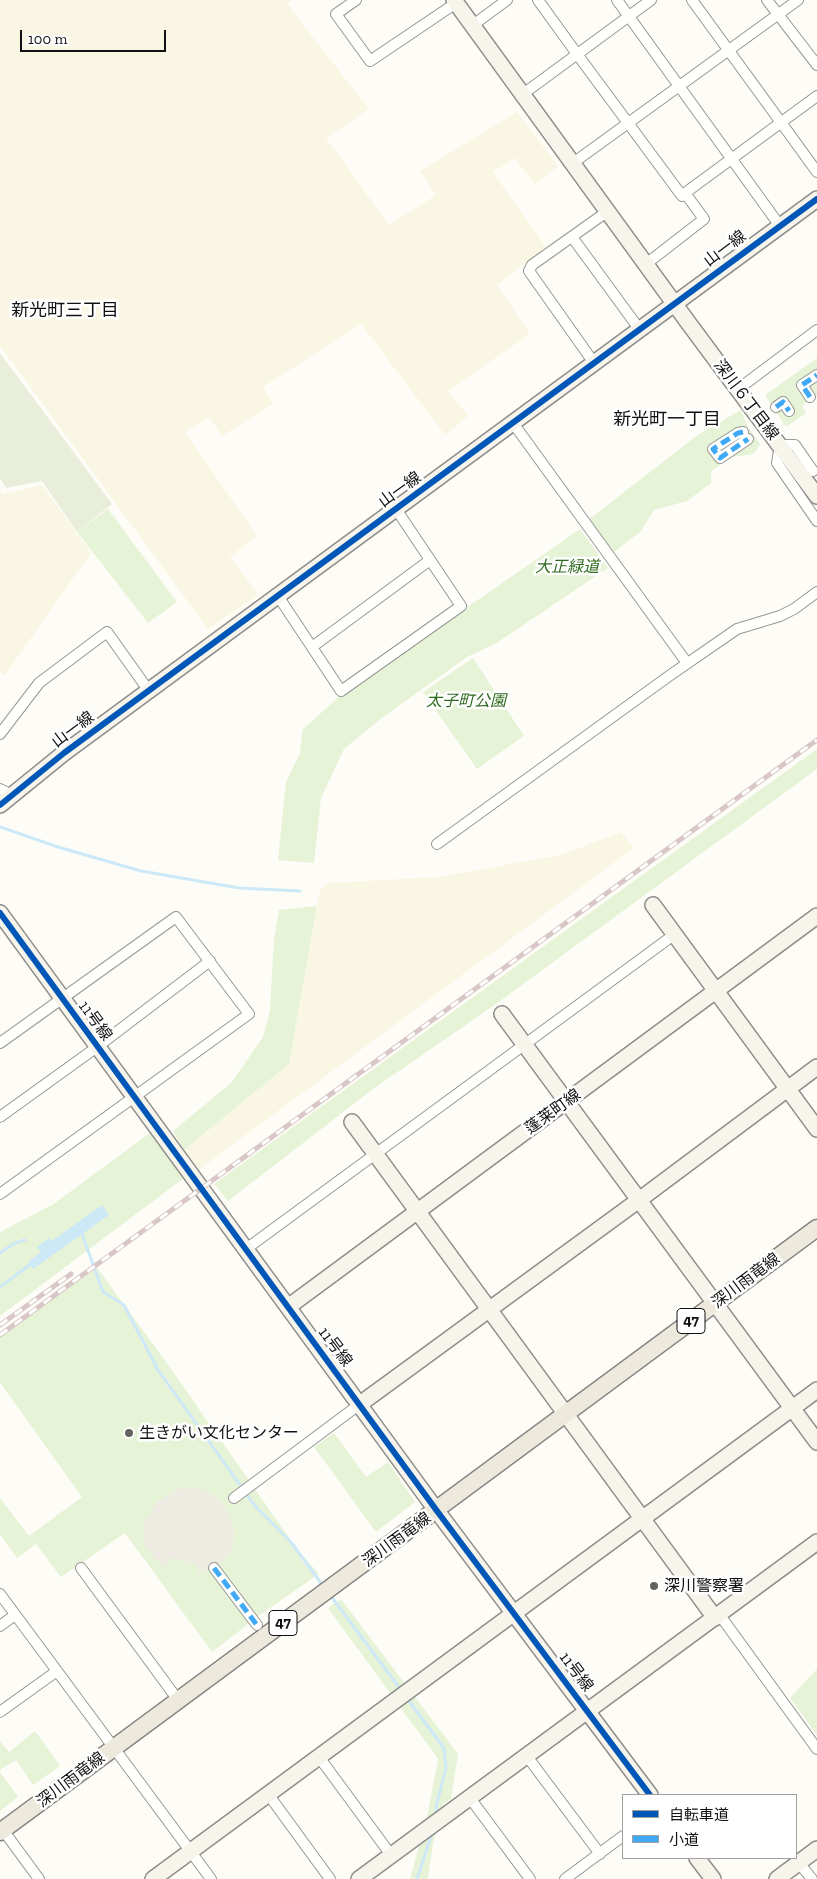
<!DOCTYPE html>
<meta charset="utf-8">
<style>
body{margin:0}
#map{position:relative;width:817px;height:1879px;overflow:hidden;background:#fdfcf7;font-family:"Zilla Slab","Noto Sans JP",serif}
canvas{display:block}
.legend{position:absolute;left:622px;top:1794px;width:175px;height:65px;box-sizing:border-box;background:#fff;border:1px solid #a0a0a0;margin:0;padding:6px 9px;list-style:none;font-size:15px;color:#111}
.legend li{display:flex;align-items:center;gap:10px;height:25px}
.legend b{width:25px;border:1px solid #a0a0a0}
.scale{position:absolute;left:20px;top:30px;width:146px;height:22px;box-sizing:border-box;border:2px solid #111;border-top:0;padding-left:6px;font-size:15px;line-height:18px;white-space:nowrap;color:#111;-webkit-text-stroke:4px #fff;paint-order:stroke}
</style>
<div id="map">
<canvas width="817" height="1879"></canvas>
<ul class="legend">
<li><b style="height:6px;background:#0057b8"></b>自転車道</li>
<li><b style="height:6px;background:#3fa9f5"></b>小道</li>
</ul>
<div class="scale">100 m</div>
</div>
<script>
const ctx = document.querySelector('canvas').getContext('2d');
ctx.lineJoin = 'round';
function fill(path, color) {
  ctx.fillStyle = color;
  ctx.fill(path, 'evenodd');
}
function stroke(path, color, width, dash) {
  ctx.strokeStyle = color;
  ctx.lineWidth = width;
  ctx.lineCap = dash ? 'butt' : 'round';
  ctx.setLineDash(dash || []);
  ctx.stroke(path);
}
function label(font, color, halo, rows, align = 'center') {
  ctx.font = font + ' "Zilla Slab","Noto Sans JP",serif';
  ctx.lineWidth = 5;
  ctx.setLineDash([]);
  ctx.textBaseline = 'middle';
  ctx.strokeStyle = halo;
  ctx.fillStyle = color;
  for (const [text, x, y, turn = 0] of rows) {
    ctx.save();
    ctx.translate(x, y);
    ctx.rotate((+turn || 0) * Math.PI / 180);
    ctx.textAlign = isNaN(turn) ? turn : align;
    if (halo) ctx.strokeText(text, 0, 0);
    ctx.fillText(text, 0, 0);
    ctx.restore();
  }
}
const farmland = new Path2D(`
 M 0,0 L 292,0 L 287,4 L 369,109 L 326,138 L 389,225 L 436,195 L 420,171 L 517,112 L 558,166 L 535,185 L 515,158 L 493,172 L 546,247 L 497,285 L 530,334 L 448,391 L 468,416 L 445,435 L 361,324 L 263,387 L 273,404 L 222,436 L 209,417 L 185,432 L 257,536 L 230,557 L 259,595 L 208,629 L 0,346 Z
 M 42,485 L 91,553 L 5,675 L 0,672 L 0,490 L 3,494 Z
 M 621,832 L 634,848 L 197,1171 L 184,1150 L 289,1064 L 320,890 L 329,883 L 438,877 L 561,855 Z`);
const green = new Path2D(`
 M 817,358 L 817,396 L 802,406 L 806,413 L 786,427 L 765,395 Z
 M 741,410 L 748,427 L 760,444 L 754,454 L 732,457 L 711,471 L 711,483 L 687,501 L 654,510 L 641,531 L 614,552 L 588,520 L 699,434 Z
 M 108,509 L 177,602 L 148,623 L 77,532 Z
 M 580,529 L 608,568 L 495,644 L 467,657 L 383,717 L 344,749 L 321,798 L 314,863 L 278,860 L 286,782 L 300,753 L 303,729 L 341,695 Z
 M 473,658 L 524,736 L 477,769 L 423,692 Z
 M 817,749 L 817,769 L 496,1004 L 373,1089 L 228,1201 L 214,1184 Z
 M 317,906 L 289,1064 L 184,1150 L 173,1131 L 231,1083 L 263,1037 L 270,1010 L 274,940 L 279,910 Z
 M 150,1133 L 184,1178 L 0,1316 L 0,1232 L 52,1205 Z
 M 95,1265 L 164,1359 L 297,1549 L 319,1574 L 261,1614 L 212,1652 L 125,1533 L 61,1577 L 36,1544 L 17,1558 L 0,1534 L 0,1498 L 29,1536 L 82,1497 L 1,1384 L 0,1384 L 0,1334 Z
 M 334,1433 L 366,1477 L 388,1462 L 415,1502 L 376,1532 L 314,1447 Z
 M 341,1599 L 458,1754 L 451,1799 L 443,1803 L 433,1844 L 428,1879 L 410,1879 L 427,1817 L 438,1759 L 328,1608 Z
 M 817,1669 L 817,1735 L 790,1698 Z
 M 35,1731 L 60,1766 L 33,1785 L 16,1760 L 0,1770 L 0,1741 L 9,1752 Z
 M 0,1772 L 18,1797 L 0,1811 Z`);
const cemetery = new Path2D(`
 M 0,353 L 112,504 L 77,532 L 42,481 L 6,488 L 0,478 Z`);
const plaza = new Path2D(`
 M 185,1487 L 198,1488 L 211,1494 L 221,1502 L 229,1514 L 234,1529 L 233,1546 L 225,1559 L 214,1568 L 199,1574 L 196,1565 L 170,1558 L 165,1568 L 155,1559 L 146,1547 L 143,1533 L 145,1521 L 157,1502 L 172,1492 Z`);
const water = new Path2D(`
 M 102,1205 L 109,1215 L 33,1269 L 28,1262 L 41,1252 L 37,1247 L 49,1238 L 52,1241 Z`);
const stream = new Path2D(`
 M 0,827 L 58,847 L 141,871 L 239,888 L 300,891
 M 81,1231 L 103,1292 L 124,1305 L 158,1370 L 255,1506 L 291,1542 L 323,1586
 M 0,1253 L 15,1243 L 25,1240
 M 0,1287 L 32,1263
 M 330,1595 L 401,1690
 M 406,1697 L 444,1748 L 446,1768 L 437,1803 L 435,1817
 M 417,1879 L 432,1833`);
const street = new Path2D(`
 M 356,0 L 336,14 L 370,61 L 456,3
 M 538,0 L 577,54 L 682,196 L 685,193 L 704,219 L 646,264
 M 617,0 L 780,226
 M 692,0 L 817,172
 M 767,0 L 817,65
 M 473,25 L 507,0
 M 523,94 L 651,0
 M 573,163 L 798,0
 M 685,193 L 817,96
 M 572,237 L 640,330
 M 594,363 L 529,271 L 532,265 L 608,211
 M 737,390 L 817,330
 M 810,397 L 802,385 L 817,375
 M 776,407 L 783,402 L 789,411
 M 513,423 L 687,663
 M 743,432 L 738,433 L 713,449 L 720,458 L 748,439
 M 813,471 L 795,445 L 780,445 L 777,463 L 817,521
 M 278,596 L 341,691 L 461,606 L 396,509
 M 312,647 L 430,560
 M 0,734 L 39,683 L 107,632 L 149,691
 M 0,789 L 12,795
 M 437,844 L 669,676 L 737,629 L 780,616 L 794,609 L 817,592
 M 0,1043 L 176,917 L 249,1014 L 0,1194
 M 0,1117 L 97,1047 L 210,961
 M 246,1249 L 675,934
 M 234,1498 L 360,1404
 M 81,1568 L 178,1700
 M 214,1568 L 257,1625
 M 0,1594 C 70,1689 140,1784 211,1879
 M 719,1614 L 817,1749
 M 0,1626 L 15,1615
 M 0,1712 L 57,1671
 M 526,1755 L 600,1854
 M 319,1757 L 391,1855
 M 268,1794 L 330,1879
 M 470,1798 L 530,1879
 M 3,1830 L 39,1879
 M 799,1863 L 812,1879
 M 565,1879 L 623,1836`);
const secondary = new Path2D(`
 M 454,0 L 687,321 L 817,496
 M 0,805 L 64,753 L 817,199
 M 653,905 L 817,1129
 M 0,913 L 437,1511 L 650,1795
 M 502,1014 L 817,1442
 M 352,1122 L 715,1618
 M 288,1307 L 817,916
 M 360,1404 L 639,1200 L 817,1067
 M 697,1858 L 713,1879
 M 153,1879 L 817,1390
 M 359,1879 L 817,1542
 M 777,1879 L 817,1849`);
const primary = new Path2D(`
 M 0,1832 L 817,1228`);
const rail = new Path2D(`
 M 0,1325 L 71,1274
 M 0,1335 L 817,740`);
const quiet = new Path2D(`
 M 810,397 L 802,385 L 817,375
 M 776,407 L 783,402 L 789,411
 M 743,432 L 738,433 L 713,449 L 720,458 L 748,439
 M 214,1568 L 257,1625`);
const cycleway = new Path2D(`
 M 0,805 L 64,753 L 817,199
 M 0,913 L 437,1511 L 650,1795`);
const markers = [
 [129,1433,5,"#646362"],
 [654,1586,5,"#646362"]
];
const shields = [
 [691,1321,28],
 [283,1623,28]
];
const shieldNames = [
 ["47",691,1321],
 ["47",283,1623]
];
const streetNames = [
 ["山一線",725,249,-37],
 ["深川６丁目線",746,400,53],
 ["山一線",400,490,-36],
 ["山一線",73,730,-37],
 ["11号線",95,1021,54],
 ["蓬莱町線",553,1112,-36],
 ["深川雨竜線",746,1281,-37],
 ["11号線",335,1347,53],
 ["深川雨竜線",397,1540,-36],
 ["11号線",576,1672,53],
 ["深川雨竜線",71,1780,-37]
];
const parkNames = [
 ["大正緑道",567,567],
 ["太子町公園",466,701]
];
const poiNames = [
 ["生きがい文化センター",139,1433],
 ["深川警察署",664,1586]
];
const neighbourhoodNames = [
 ["新光町三丁目",65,311],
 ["新光町一丁目",667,420]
];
fill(farmland, '#f9f7e4');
fill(green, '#e7f3d7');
fill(cemetery, '#e9eedb');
fill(plaza, '#edebe2');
fill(water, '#cde8f7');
stroke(stream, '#cde8f7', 3);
stroke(street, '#979795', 12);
stroke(secondary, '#8e8d8b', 18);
stroke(primary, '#858482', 19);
stroke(street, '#fffffe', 10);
stroke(secondary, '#f6f4eb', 15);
stroke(primary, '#ede9dc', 16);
stroke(rail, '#d9c6c7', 5);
stroke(rail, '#fff', 3, [9]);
stroke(quiet, '#3fa9f5', 5, [10, 5]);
stroke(cycleway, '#0057b8', 6);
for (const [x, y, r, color] of markers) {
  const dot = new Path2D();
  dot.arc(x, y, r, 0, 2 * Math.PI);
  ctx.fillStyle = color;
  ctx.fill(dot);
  stroke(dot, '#fff', 2);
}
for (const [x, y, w] of shields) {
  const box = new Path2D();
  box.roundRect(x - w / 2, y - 12.5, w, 25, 4);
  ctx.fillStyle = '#fff';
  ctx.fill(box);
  stroke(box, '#111', 1);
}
label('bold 15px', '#111', null, shieldNames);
label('16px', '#111', '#fff', streetNames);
label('italic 16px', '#2f6b1f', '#fff', parkNames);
label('16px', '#111', '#fff', poiNames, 'left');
label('18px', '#111', '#fff', neighbourhoodNames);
</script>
